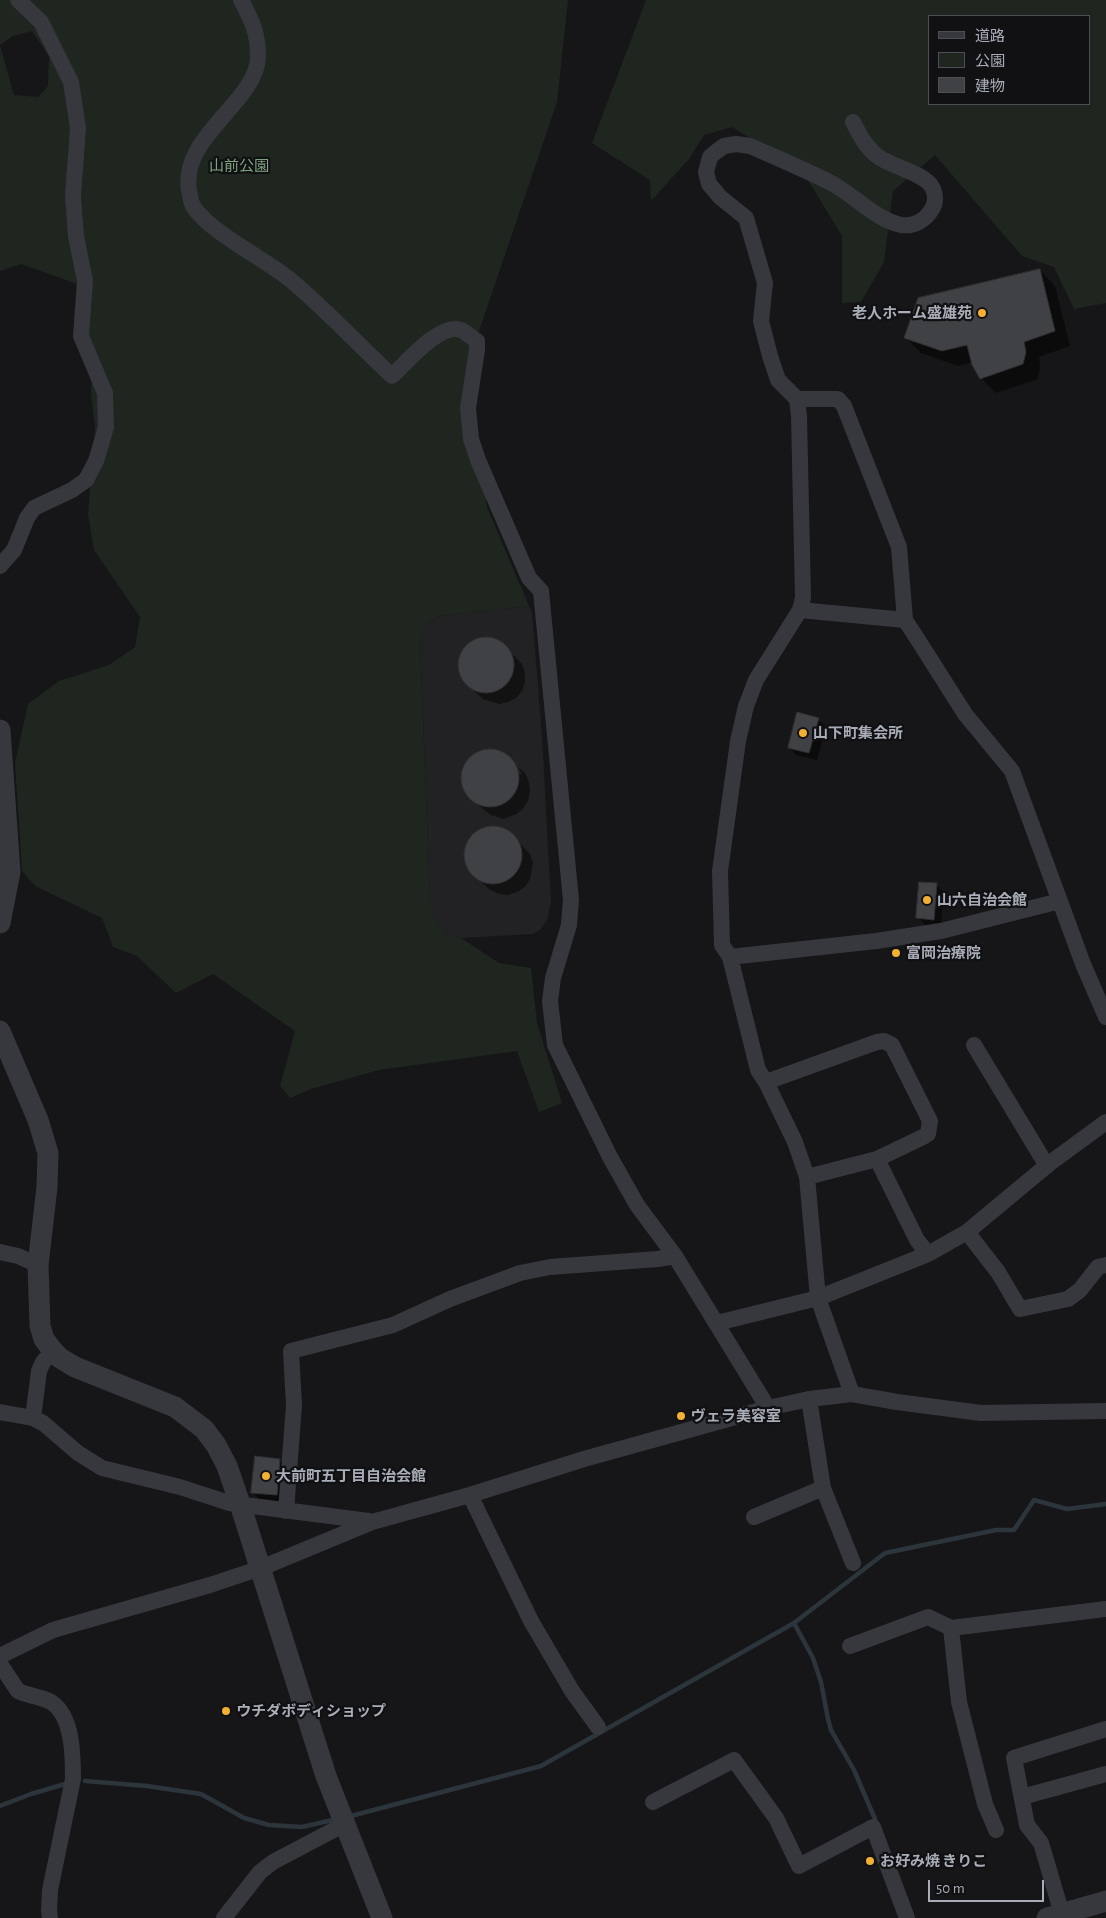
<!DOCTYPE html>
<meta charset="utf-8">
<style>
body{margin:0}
#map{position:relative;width:1106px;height:1918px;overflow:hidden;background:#161618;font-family:"Alegreya Sans","Noto Sans JP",sans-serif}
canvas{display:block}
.legend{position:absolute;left:928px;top:15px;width:162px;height:90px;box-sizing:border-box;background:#111113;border:1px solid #4d4f55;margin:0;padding:6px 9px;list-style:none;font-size:15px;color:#a8adb8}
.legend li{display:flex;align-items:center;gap:10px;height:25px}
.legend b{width:25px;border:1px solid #4d4f55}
.scale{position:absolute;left:928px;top:1880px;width:116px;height:22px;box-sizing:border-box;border:2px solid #a8adb8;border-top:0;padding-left:6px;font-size:15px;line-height:18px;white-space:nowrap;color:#a8adb8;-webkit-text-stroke:4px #111113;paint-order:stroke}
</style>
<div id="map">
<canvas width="1106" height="1918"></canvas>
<ul class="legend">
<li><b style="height:6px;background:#37383d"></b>道路</li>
<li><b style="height:14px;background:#1e261f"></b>公園</li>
<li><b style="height:14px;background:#404145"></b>建物</li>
</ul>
<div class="scale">50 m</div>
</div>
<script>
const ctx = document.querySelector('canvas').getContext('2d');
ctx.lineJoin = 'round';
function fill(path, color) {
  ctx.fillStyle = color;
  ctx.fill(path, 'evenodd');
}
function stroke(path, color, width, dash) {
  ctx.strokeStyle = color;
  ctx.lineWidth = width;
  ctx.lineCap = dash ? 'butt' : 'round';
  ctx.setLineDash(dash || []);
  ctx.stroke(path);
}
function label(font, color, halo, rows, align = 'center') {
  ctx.font = font + ' "Alegreya Sans","Noto Sans JP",sans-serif';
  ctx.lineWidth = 4.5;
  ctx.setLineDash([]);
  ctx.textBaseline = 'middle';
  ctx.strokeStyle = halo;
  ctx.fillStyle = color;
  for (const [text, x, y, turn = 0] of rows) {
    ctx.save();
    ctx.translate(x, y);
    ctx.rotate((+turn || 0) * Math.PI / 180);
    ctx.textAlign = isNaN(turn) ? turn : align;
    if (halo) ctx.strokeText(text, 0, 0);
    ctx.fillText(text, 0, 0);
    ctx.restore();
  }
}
const built = new Path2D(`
 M 529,606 L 532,613 L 542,736 L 551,903 L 547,920 L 540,930 L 533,934 L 461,938 L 445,933 L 434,917 L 430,898 L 420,639 L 426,624 L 440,616 Z`);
const green = new Path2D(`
 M 0,0 L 568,0 L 557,102 L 476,340 L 469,399 L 487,507 L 529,606 L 440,616 L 426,624 L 420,640 L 430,898 L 434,917 L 445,933 L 461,938 L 499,963 L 531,968 L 537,1023 L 562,1103 L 539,1112 L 517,1051 L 379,1070 L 311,1089 L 290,1098 L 280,1086 L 295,1031 L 213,974 L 176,993 L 137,956 L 113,947 L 102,918 L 35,886 L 22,871 L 15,763 L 28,704 L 59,681 L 109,665 L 135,647 L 140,617 L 94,550 L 88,515 L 95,427 L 91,393 L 92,351 L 77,284 L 21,264 L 0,271 ZM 32,31 L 49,56 L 48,86 L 38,97 L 14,95 L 0,45 L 13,36 Z
 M 646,0 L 1106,0 L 1106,303 L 1074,309 L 1054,267 L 1022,256 L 935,155 L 893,191 L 884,262 L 861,302 L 842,303 L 842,236 L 801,169 L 732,127 L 704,135 L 689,159 L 651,201 L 650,180 L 592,143 ZM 930,16 L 1090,16 L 1090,104 L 930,104 Z`);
const shadow = new Path2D(`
 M 1040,270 L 1055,286 L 1070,346 L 1039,357 L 1040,368 L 1038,379 L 996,393 L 981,378 L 972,362 L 958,366 L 921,353 L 906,338 Z
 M 487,639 L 496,640 L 504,645 L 522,664 L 525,673 L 525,682 L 522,691 L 516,698 L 508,702 L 499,704 L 483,699 L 465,682 L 461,674 L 461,657 L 465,650 L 478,640 Z
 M 818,719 L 826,727 L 817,760 L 796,755 L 789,747 Z
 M 487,750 L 497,751 L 506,754 L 515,763 L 520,775 L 522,774 L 518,767 L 525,773 L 529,782 L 530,791 L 528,801 L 523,809 L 516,814 L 504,819 L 491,815 L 484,810 L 466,791 L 463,783 L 463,774 L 470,759 L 478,753 Z
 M 492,826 L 505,830 L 512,835 L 530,854 L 533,862 L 530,879 L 525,887 L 517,892 L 508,895 L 499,894 L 490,890 L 471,872 L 467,863 L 465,854 L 467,845 L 472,836 L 479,831 Z
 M 936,885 L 944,892 L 941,926 L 925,925 L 918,917 Z
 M 279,1460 L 287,1467 L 284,1502 L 260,1500 L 253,1493 Z`);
const stream = new Path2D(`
 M 794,1623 L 813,1658 L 821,1682 L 828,1719 L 831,1730 L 854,1770 L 875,1819
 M 85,1781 L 147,1786 L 201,1794 L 244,1818 L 269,1825 L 302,1827 L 337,1819
 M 0,1806 L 31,1794 L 65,1784
 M 347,1817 L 541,1766 L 794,1623 L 885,1553 L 996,1530 L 1014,1530 L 1034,1500 L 1067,1509 L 1106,1504`);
const building = new Path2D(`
 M 1040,269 L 1055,331 L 1024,342 L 1026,352 L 1023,364 L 980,379 L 972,365 L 967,345 L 942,351 L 904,338 L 918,298 Z
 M458 665a28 28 0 1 1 56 0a28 28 0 1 1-56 0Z
 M 797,712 L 819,718 L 809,753 L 788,748 Z
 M461 778a29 29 0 1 1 58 0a29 29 0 1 1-58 0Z
 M464 855a29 29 0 1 1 58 0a29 29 0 1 1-58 0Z
 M 919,882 L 937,883 L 934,920 L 916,918 Z
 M 255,1456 L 280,1459 L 277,1495 L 251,1493 Z`);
const minor = new Path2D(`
 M 241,0 C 252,21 258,32 258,57 C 257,103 175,139 190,195 C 191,199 191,203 193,206 C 211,234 266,259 293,282 C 327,311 359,345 392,376 C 406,363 440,322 461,330 C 466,332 472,338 477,341 L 477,350 L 468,408 L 471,439 L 478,460 L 529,578 L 541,591 L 571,900 L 569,925 L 553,978 L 550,1001 L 555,1045 L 610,1157 L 637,1205 L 675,1256 L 768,1408
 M 797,399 L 838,399 L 844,406 L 899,547 L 905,620 L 920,643 L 965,714 L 1012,771 L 1083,964 L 1106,1017
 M 0,566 L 14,550 L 27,518 L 34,508 L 72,490 L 86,480 L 96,461 L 106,427 L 105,393 L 81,336 L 85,281 L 76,236 L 73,196 L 78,128 L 71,82 L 41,22 L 18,0
 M 800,610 L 905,620
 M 730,957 L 876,941 L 941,931 L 1060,901
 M 974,1045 L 1047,1166
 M 766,1082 L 877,1042 L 884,1041 L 892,1045 L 930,1121 L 928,1134 L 923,1137 L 877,1159 L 807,1177
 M 877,1159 L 917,1240 L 928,1254
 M 967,1232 L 998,1272 L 1020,1309 L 1068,1299 L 1080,1290 L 1098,1267 L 1106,1265
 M 0,1252 L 18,1256 L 38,1265
 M 717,1323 L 818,1298 L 928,1254 L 967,1232 L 1050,1163 L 1106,1122
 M 852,1394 L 818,1298 L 807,1177 L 795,1142 L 766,1082 L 758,1070 L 730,957 L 722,945 L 720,871 L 738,741 L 746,706 L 756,680 L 800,610 L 803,598 L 799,416 L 797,399 L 778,380 L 770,356 L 761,321 L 765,283 L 746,218 L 720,197 L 709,184 L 706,172 L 710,157 L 717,151 L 724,146 L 736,144 L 750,146 C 777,158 806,170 833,184 C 855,196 875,219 901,225 C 914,227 926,220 932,209 C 936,203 936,194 932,187 C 925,174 894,167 880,158 C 867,149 860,136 853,122
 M 809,1399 L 823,1488 L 853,1563
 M 0,1412 L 33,1418 L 43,1423 L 78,1453 L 102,1468 L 180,1487 L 229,1503 L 369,1521
 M 33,1418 L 39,1371 L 43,1362 L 53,1351
 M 470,1495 L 531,1621 L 572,1691 L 598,1727
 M 286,1511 L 294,1405 L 291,1351 L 393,1325 L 450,1299 L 520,1273 L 550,1267 L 658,1259 L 675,1256
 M 754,1517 L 823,1488
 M 850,1646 L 928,1617 L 951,1628
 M 0,1656 L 53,1630 L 210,1585 L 261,1568 L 372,1522 L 470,1495 L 584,1459 L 768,1408 L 809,1399 L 852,1394 L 897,1402 L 981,1413 L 1106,1411
 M 0,1664 L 18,1691 C 28,1696 40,1696 51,1702 C 73,1716 73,1756 73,1779 L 50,1890 L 49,1911 L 50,1918
 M 1022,1797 L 1106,1774
 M 653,1802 L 734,1760 L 776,1818 L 799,1866 L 873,1827 L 907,1918
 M 996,1830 L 985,1804 L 959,1702 L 951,1628 L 1106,1609
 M 1062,1914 L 1041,1843 L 1027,1825 L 1014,1758 L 1106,1729
 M 224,1918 L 260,1872 L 273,1862 L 345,1824`);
const tertiary = new Path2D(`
 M 0,730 L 10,872 L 0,923
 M 0,1031 L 38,1120 L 48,1153 L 47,1187 L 38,1265 L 40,1326 L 44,1339 L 53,1351 L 60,1358 L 75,1367 L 175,1407 L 204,1429 L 216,1445 L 227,1466 L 240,1504 L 326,1776 L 382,1918
 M 1047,1918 L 1106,1901`);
const markers = [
 [982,313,5,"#f2b134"],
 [803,733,5,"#f2b134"],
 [927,900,5,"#f2b134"],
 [896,953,5,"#f2b134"],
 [681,1416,5,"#f2b134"],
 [266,1476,5,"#f2b134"],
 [226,1711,5,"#f2b134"],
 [870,1861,5,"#f2b134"]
];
const parkNames = [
 ["山前公園",239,166]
];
const poiNames = [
 ["老人ホーム盛雄苑",972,313,"right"],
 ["山下町集会所",813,733],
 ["山六自治会館",937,900],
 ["富岡治療院",906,953],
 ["ヴェラ美容室",691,1416],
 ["大前町五丁目自治会館",276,1476],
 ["ウチダボディショップ",236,1711],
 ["お好み焼 きりこ",880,1861]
];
fill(built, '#222225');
fill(green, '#1e261f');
fill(shadow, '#0007');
stroke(stream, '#2c353c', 4.5);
fill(building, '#404145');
stroke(building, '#303034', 1);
stroke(minor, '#37383d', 16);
stroke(tertiary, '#37383d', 21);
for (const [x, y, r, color] of markers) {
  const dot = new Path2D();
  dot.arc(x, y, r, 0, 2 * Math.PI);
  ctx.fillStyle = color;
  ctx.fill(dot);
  stroke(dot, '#111113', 2);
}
label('15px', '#7fa381', '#111113', parkNames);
label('bold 15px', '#a8adb8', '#111113', poiNames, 'left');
</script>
